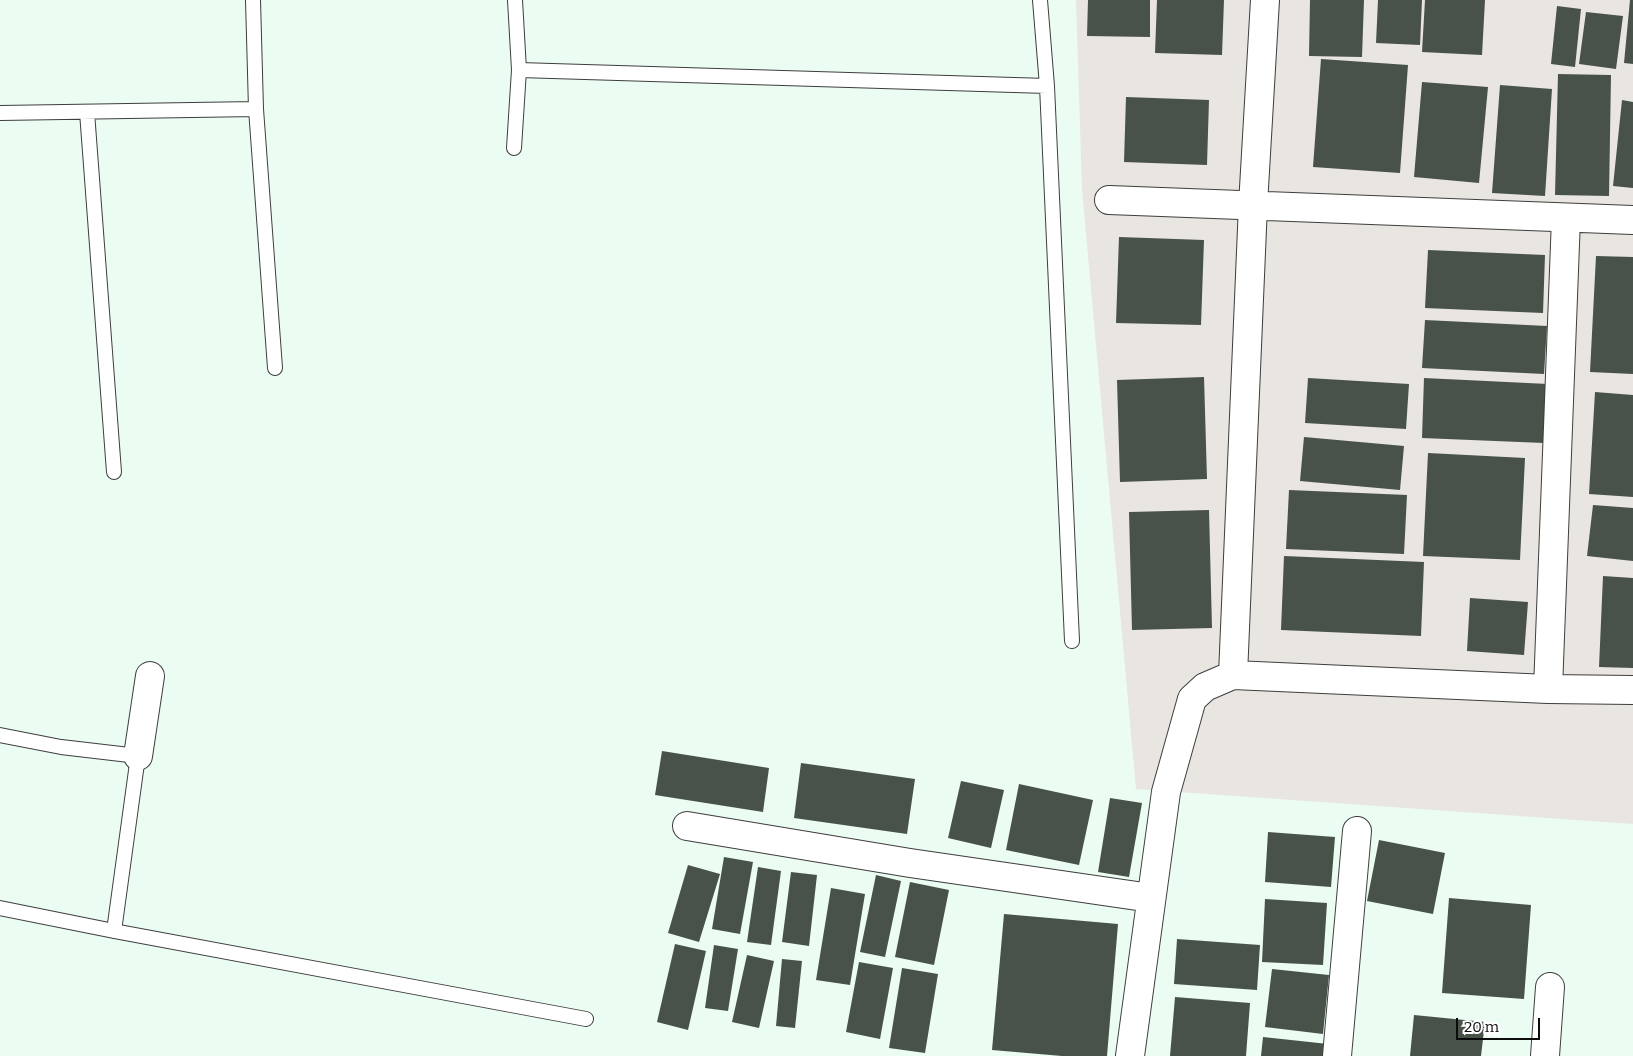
<!DOCTYPE html>
<style>
body{margin:0}
#map{position:relative;width:1633px;height:1056px;overflow:hidden;background:#ebfcf3;font-family:Bitter,serif}
canvas{display:block}
.scale{position:absolute;left:1456px;top:1018px;width:84px;height:22px;box-sizing:border-box;border:2px solid #0b0b0b;border-top:0;padding-left:6px;font-size:15px;line-height:18px;white-space:nowrap;color:#0b0b0b;-webkit-text-stroke:4px #fff;paint-order:stroke}
</style>
<div id="map">
<canvas width="1633" height="1056"></canvas>
<div class="scale">20 m</div>
</div>
<script>
const ctx = document.querySelector('canvas').getContext('2d');
ctx.lineJoin = 'round';
function fill(path, color) {
  ctx.fillStyle = color;
  ctx.fill(path, 'evenodd');
}
function stroke(path, color, width, dash) {
  ctx.strokeStyle = color;
  ctx.lineWidth = width;
  ctx.lineCap = dash ? 'butt' : 'round';
  ctx.setLineDash(dash || []);
  ctx.stroke(path);
}
const industrial = new Path2D(`
 M 1076,0 L 1633,0 L 1633,824 L 1136,789 L 1082,189 Z`);
const building = new Path2D(`
 M 1088,0 L 1150,0 L 1150,37 L 1087,36 Z
 M 1157,0 L 1224,0 L 1222,55 L 1155,53 Z
 M 1310,0 L 1364,0 L 1362,57 L 1309,56 Z
 M 1378,0 L 1422,0 L 1420,45 L 1376,43 Z
 M 1425,0 L 1485,0 L 1482,55 L 1422,52 Z
 M 1630,0 L 1633,0 L 1633,64 L 1624,63 Z
 M 1557,6 L 1581,9 L 1575,67 L 1551,64 Z
 M 1586,12 L 1623,16 L 1616,69 L 1579,64 Z
 M 1321,59 L 1408,65 L 1400,173 L 1313,167 Z
 M 1558,74 L 1611,75 L 1609,196 L 1555,195 Z
 M 1422,82 L 1488,87 L 1479,183 L 1414,177 Z
 M 1500,85 L 1552,89 L 1545,196 L 1492,193 Z
 M 1126,97 L 1209,100 L 1207,165 L 1124,162 Z
 M 1622,100 L 1633,102 L 1633,188 L 1613,186 Z
 M 1119,237 L 1204,240 L 1201,325 L 1116,323 Z
 M 1428,250 L 1545,255 L 1543,313 L 1425,308 Z
 M 1596,256 L 1633,257 L 1633,374 L 1590,372 Z
 M 1425,320 L 1547,326 L 1544,374 L 1422,368 Z
 M 1204,377 L 1207,479 L 1120,482 L 1117,380 Z
 M 1308,378 L 1409,384 L 1406,429 L 1305,423 Z
 M 1424,378 L 1548,384 L 1544,443 L 1422,438 Z
 M 1595,392 L 1633,395 L 1633,497 L 1589,494 Z
 M 1304,437 L 1404,446 L 1400,490 L 1300,481 Z
 M 1428,453 L 1525,458 L 1520,560 L 1423,556 Z
 M 1289,490 L 1407,495 L 1404,554 L 1286,549 Z
 M 1593,505 L 1633,508 L 1633,561 L 1587,556 Z
 M 1209,510 L 1212,628 L 1132,630 L 1129,512 Z
 M 1284,556 L 1424,562 L 1421,636 L 1281,630 Z
 M 1603,576 L 1633,578 L 1633,668 L 1599,667 Z
 M 1470,598 L 1528,602 L 1524,655 L 1467,651 Z
 M 662,751 L 769,768 L 763,812 L 655,795 Z
 M 801,763 L 915,779 L 907,834 L 794,818 Z
 M 961,781 L 1004,790 L 991,848 L 948,838 Z
 M 1019,784 L 1093,800 L 1079,865 L 1006,850 Z
 M 1110,798 L 1142,803 L 1129,877 L 1098,872 Z
 M 1268,832 L 1335,837 L 1331,887 L 1265,882 Z
 M 1379,840 L 1445,853 L 1433,914 L 1367,901 Z
 M 724,857 L 753,862 L 740,934 L 712,929 Z
 M 688,865 L 720,874 L 699,942 L 668,933 Z
 M 758,867 L 781,871 L 771,945 L 747,942 Z
 M 791,872 L 817,875 L 809,946 L 782,942 Z
 M 876,875 L 901,881 L 885,957 L 860,952 Z
 M 910,882 L 949,890 L 934,965 L 895,957 Z
 M 831,888 L 865,894 L 850,985 L 816,980 Z
 M 1449,898 L 1531,905 L 1524,999 L 1442,993 Z
 M 1265,899 L 1327,903 L 1323,965 L 1262,962 Z
 M 1004,914 L 1118,924 L 1107,1056 L 1062,1056 L 992,1050 Z
 M 1177,939 L 1260,945 L 1257,990 L 1174,984 Z
 M 675,944 L 706,951 L 688,1030 L 657,1022 Z
 M 714,945 L 738,949 L 728,1011 L 705,1008 Z
 M 747,955 L 774,961 L 759,1028 L 732,1022 Z
 M 782,959 L 802,961 L 795,1028 L 776,1026 Z
 M 859,962 L 893,968 L 880,1039 L 846,1032 Z
 M 902,968 L 938,974 L 925,1053 L 889,1048 Z
 M 1272,969 L 1329,975 L 1323,1034 L 1265,1027 Z
 M 1175,997 L 1250,1003 L 1246,1056 L 1170,1056 Z
 M 1414,1015 L 1485,1022 L 1481,1056 L 1410,1056 Z
 M 1263,1037 L 1328,1044 L 1326,1056 L 1261,1056 Z`);
const lane = new Path2D(`
 M 253,0 L 256,109 L 275,368
 M 519,70 L 1047,86 L 1040,0
 M 1047,86 L 1072,641
 M 87,112 L 114,472
 M 0,113 L 256,109
 M 514,148 L 519,70 L 515,0
 M 0,735 L 61,747 L 138,756 L 114,931
 M 0,908 L 114,931 L 586,1019`);
const street = new Path2D(`
 M 1109,200 L 1633,220
 M 1233,675 L 1253,205 L 1265,0
 M 1548,689 L 1566,218
 M 138,756 L 150,676
 M 687,826 L 910,863 L 1151,898
 M 1130,1056 L 1166,792 L 1192,699 L 1205,687 L 1233,675 L 1548,689 L 1633,690
 M 1337,1056 L 1357,831
 M 1545,1056 L 1550,987`);
fill(industrial, '#e9e5e0');
fill(building, '#485249');
stroke(lane, '#3e3e3e', 16);
stroke(street, '#3e3e3e', 30);
stroke(lane, '#fff', 14);
stroke(street, '#fff', 28);
</script>
